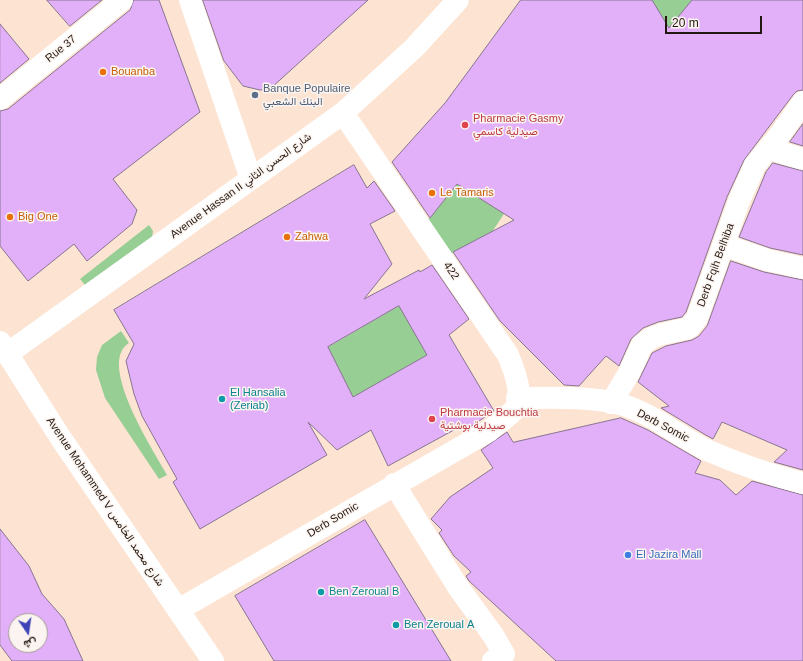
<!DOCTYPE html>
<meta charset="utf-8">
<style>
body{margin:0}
#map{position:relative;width:803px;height:661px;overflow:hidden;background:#fde3d2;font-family:Arial,Vazirmatn,sans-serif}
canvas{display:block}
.north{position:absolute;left:8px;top:613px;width:40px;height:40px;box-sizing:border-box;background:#fbf4f0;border:1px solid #a59c96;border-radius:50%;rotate:167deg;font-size:11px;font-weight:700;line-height:16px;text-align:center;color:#231810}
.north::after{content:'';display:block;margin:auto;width:14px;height:18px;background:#3e44b8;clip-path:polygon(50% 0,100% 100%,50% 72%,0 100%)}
.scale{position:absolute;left:665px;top:16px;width:97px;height:18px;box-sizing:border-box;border:2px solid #231810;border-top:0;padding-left:5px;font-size:12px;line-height:14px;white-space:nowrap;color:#231810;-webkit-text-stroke:3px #fbf4f0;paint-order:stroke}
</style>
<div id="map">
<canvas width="803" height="661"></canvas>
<div class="north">ش</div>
<div class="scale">20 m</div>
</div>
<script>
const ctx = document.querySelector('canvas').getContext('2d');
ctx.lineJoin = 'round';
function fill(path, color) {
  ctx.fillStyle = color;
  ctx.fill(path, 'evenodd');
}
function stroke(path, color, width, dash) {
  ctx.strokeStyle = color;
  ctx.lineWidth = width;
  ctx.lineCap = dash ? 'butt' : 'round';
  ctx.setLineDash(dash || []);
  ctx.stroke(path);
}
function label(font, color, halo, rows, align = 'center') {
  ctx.font = font + ' Arial,Vazirmatn,sans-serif';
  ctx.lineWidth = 3;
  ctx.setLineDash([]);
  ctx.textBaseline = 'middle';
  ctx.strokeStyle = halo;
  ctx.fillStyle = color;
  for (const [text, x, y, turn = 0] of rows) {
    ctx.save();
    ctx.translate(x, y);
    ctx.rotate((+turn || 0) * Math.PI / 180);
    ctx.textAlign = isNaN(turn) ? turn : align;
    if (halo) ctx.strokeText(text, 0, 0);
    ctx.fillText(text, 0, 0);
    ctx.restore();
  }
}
const green = new Path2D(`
 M 644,0 L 692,0 L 669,28 L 663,18 Z
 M 457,184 L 480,199 L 519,191 L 492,232 L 450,254 L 427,221 Z
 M 149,225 L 153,231 L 152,238 L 85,285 L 80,279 Z
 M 415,275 L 453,341 L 353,397 L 326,348 L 361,328 L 351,310 Z
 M 121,331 L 129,343 C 96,363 154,451 167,475 L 159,479 L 105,398 L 96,370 L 97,357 L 102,345 Z`);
const building = new Path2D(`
 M 47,0 L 102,0 L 70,26 Z
 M 134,0 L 159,0 L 200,112 L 113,179 L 137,210 L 132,224 L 87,261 L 74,244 L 28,281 L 0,246 L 0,111 L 8,109 L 130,10 Z
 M 203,0 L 368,0 L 270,89 L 260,90 L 243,86 L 224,61 Z
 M 521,0 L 652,0 L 669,28 L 692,0 L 803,0 L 803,90 L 797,91 L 793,95 L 744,160 L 727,197 L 686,312 L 682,317 L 658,322 L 643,328 L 631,339 L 619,366 L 606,356 L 579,386 L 564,385 L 500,321 L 453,252 L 514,220 L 457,184 L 430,218 L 392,162 L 445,103 Z
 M 0,24 L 29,59 L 0,83 Z
 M 803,124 L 803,146 L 790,142 Z
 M 773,163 L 803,171 L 803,255 L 770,248 L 739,237 L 766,172 Z
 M 354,165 L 367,188 L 374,181 L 395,211 L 370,224 L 392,264 L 364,299 L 419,270 L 420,272 L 432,265 L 469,319 L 449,335 L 494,411 L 467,429 L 463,425 L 388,466 L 371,430 L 337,450 L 308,422 L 327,455 L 200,529 L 173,482 L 177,479 L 142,416 L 134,394 L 126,361 L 134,344 L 114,310 ZM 399,306 L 427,355 L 353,397 L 328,347 Z
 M 731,261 L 764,272 L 803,280 L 803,470 L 774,462 L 787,450 L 722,422 L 713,439 L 704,434 L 661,408 L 669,406 L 638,382 L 652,353 L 666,346 L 692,340 L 699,336 L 707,326 Z
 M 621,418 L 648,430 L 701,461 L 695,473 L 720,480 L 736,495 L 752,481 L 803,495 L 803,661 L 556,661 L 469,581 L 466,576 L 471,572 L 454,556 L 439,533 L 442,530 L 431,519 L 450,497 L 493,468 L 481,450 L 507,432 L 513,442 Z
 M 365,520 L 451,661 L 274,661 L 235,596 Z
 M 0,529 L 29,566 L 42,594 L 64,619 L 83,661 L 12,661 L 0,645 ZM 16,621 L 40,621 L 40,645 L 16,645 Z`);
const minor = new Path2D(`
 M 190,0 L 251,179
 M 0,99 L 122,0
 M 769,149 L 803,159
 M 724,245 L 767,260 L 803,268
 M 0,342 L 60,437 L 213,661
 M 7,354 L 343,113 L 414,48 L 458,0
 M 517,398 C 551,398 587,396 620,404 C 652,413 679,437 709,451 C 739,464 771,475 803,483
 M 611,403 L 629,373 L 642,345 L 651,338 L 662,334 L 689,328 L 697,318 L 739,201 L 755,165 L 779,136 L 803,102
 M 394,484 L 458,587 L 493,635 L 504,654 L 493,661
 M 178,610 L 489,431 C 496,424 507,418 514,410 C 525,396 514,370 508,355 L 343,113`);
const markers = [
 [103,72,4,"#e8710a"],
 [255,95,4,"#5c6f8a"],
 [465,125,4,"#e0444e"],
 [432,193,4,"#e8710a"],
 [10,217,4,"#e8710a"],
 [287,237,4,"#e8710a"],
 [222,399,4,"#0f9aa8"],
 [432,419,4,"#e0444e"],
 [628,555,4,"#3f7fe0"],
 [321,592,4,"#0f9aa8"],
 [396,625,4,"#0f9aa8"]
];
const streetNames = [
 ["Rue 37",61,49,-39],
 ["Avenue Hassan II شارع الحسن الثاني",241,186,-36],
 ["Derb Fqih Belhiba",716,265,-70],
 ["422",451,271,56],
 ["Derb Somic",663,426,28],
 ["Avenue Mohammed V شارع محمد الخامس",105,502,56],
 ["Derb Somic",333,520,-31]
];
const foodNames = [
 ["Bouanba",111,72],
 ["Le Tamaris",440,193],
 ["Big One",18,217],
 ["Zahwa",295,237]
];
const serviceNames = [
 ["Banque Populaire",263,89],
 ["البنك الشعبي",263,102]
];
const healthNames = [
 ["Pharmacie Gasmy",473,119],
 ["صيدلية كاسمي",473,132],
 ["Pharmacie Bouchtia",440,413],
 ["صيدلية بوشتية",440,426]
];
const cultureNames = [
 ["El Hansalia",230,393],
 ["(Zeriab)",230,406],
 ["Ben Zeroual B",329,592],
 ["Ben Zeroual A",404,625]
];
const shopNames = [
 ["El Jazira Mall",636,555]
];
fill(green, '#97ce94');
fill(building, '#e2aff9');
stroke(building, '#877590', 1);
stroke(minor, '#fff', 22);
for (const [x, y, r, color] of markers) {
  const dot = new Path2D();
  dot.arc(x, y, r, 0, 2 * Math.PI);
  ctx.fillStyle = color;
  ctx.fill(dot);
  stroke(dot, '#fbf4f0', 1.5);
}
label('11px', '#231810', '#fbf4f0', streetNames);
label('11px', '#c56008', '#fbf4f0', foodNames, 'left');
label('11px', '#4e5e75', '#fbf4f0', serviceNames, 'left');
label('11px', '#be3a42', '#fbf4f0', healthNames, 'left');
label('11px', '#0d838f', '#fbf4f0', cultureNames, 'left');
label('11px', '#366cbe', '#fbf4f0', shopNames, 'left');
</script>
